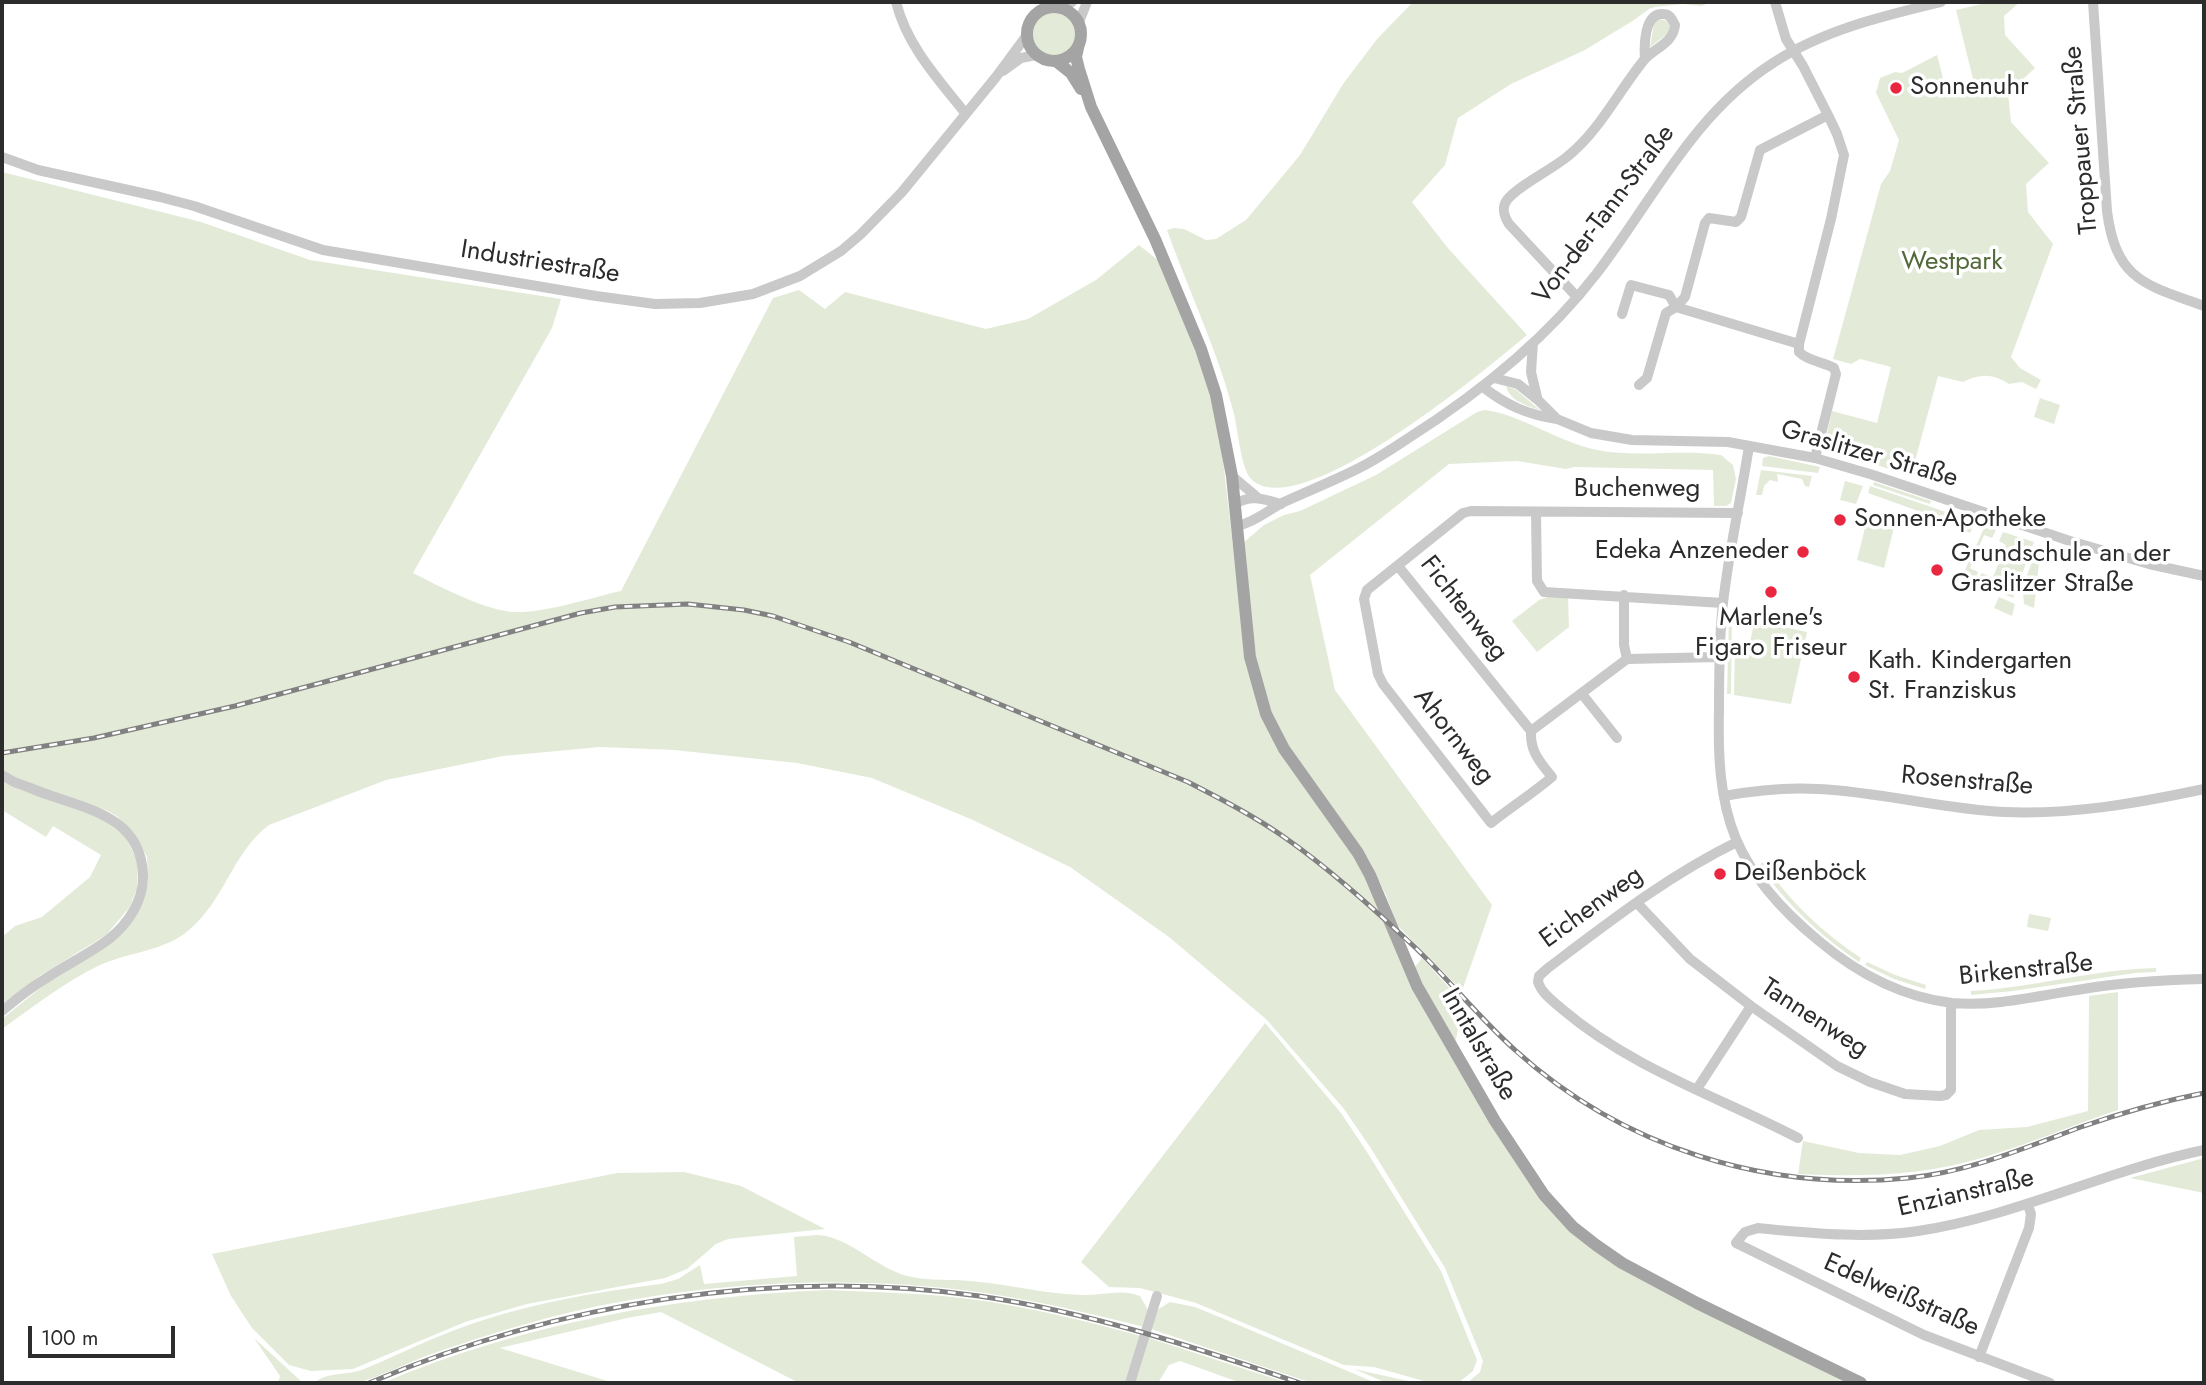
<!DOCTYPE html>
<meta charset="utf-8">
<style>
body{margin:0}
#map{position:relative;width:2206px;height:1385px;overflow:hidden;background:#fff;font-family:Jost,sans-serif}
canvas{display:block}
.frame{position:absolute;inset:0;border:4px solid #2c2c2c;pointer-events:none}
.scale{position:absolute;left:28px;top:1326px;width:147px;height:32px;box-sizing:border-box;border:4px solid #2c2c2c;border-top:0;padding-left:9px;font-size:21px;line-height:24px;white-space:nowrap;color:#2c2c2c;-webkit-text-stroke:5px #fff;paint-order:stroke}
</style>
<div id="map">
<canvas width="2206" height="1385"></canvas>
<div class="frame"></div>
<div class="scale">100 m</div>
</div>
<script>
const ctx = document.querySelector('canvas').getContext('2d');
ctx.lineJoin = 'round';
function fill(path, color) {
  ctx.fillStyle = color;
  ctx.fill(path, 'evenodd');
}
function stroke(path, color, width, dash) {
  ctx.strokeStyle = color;
  ctx.lineWidth = width;
  ctx.lineCap = dash ? 'butt' : 'round';
  ctx.setLineDash(dash || []);
  ctx.stroke(path);
}
function label(font, color, halo, rows, align = 'center') {
  ctx.font = font + ' Jost,sans-serif';
  ctx.lineWidth = 7;
  ctx.setLineDash([]);
  ctx.textBaseline = 'middle';
  ctx.strokeStyle = halo;
  ctx.fillStyle = color;
  for (const [text, x, y, turn = 0] of rows) {
    ctx.save();
    ctx.translate(x, y);
    ctx.rotate((+turn || 0) * Math.PI / 180);
    ctx.textAlign = isNaN(turn) ? turn : align;
    if (halo) ctx.strokeText(text, 0, 0);
    ctx.fillText(text, 0, 0);
    ctx.restore();
  }
}
const green = new Path2D(`
 M 1413,2 L 1710,2 L 1702,6 L 1683,4 L 1655,7 L 1649,9 L 1634,20 L 1585,50 L 1511,84 L 1458,118 L 1445,165 L 1412,202 L 1447,247 L 1527,335 C 1486,369 1302,524 1252,480 C 1241,470 1238,430 1234,414 C 1218,351 1189,292 1167,230 L 1174,228 L 1184,229 L 1206,240 L 1216,239 L 1246,220 L 1300,155 L 1343,84 L 1377,39 Z
 M 1990,2 L 2020,2 L 2004,16 L 2005,35 L 2035,68 L 2008,93 L 2011,122 L 2049,163 L 2026,184 L 2028,212 L 2053,244 L 2011,357 L 2020,368 L 2041,380 L 2036,389 L 2022,382 L 2009,384 C 1993,374 1981,373 1963,382 L 1938,376 L 1911,476 L 1824,448 L 1832,411 L 1877,423 L 1891,367 L 1860,359 L 1851,364 L 1833,359 L 1881,184 L 1890,171 L 1899,140 L 1876,93 L 1880,78 L 1895,72 L 1902,73 L 1937,55 L 1945,86 L 1973,79 L 1956,10 Z
 M1033 34a22 22 0 1 1 44 0a22 22 0 1 1-44 0Z
 M 1658,19 L 1668,21 L 1670,27 L 1667,34 L 1650,47 L 1654,23 Z
 M 2,172 L 201,222 L 310,260 L 561,299 L 552,328 L 413,573 C 438,586 487,611 514,612 C 546,613 589,598 621,591 L 773,298 L 799,290 L 825,309 L 845,292 L 986,329 L 1028,319 L 1096,280 L 1139,245 L 1159,261 L 1197,353 L 1211,397 L 1221,443 L 1246,658 L 1262,716 L 1351,850 L 1491,1124 L 1540,1199 L 1580,1240 L 1850,1383 L 1467,1383 L 1480,1372 L 1483,1361 L 1445,1268 L 1370,1147 L 1344,1109 L 1267,1020 L 1169,937 L 1070,867 L 973,820 L 872,778 L 797,763 L 674,750 L 600,747 L 503,756 L 386,780 L 269,825 C 232,853 225,900 189,930 C 165,951 129,952 100,965 C 66,981 33,1007 2,1029 L 2,1019 L 44,985 L 101,950 L 142,904 L 148,883 L 147,857 L 134,833 L 118,817 L 108,811 L 15,779 L 2,771 Z
 M 1506,386 L 1515,389 L 1541,411 C 1527,405 1510,402 1506,386 Z
 M 2040,398 L 2060,405 L 2054,424 L 2034,417 Z
 M 1485,410 C 1522,415 1558,442 1597,450 C 1637,458 1680,449 1721,455 L 1733,465 L 1736,479 L 1731,503 L 1726,506 L 1714,506 L 1713,470 L 1574,467 L 1566,469 L 1517,461 L 1449,464 L 1310,575 L 1335,690 L 1492,905 L 1462,991 L 1397,925 L 1386,895 L 1368,859 L 1276,728 L 1258,675 L 1243,543 L 1264,525 L 1284,515 L 1300,511 L 1376,475 L 1477,412 Z
 M 1769,456 L 1820,467 L 1818,473 L 1762,466 L 1763,458 Z
 M 1761,470 L 1812,476 L 1809,487 L 1805,486 L 1802,479 L 1777,474 L 1778,482 L 1770,480 L 1764,486 L 1762,495 L 1756,495 Z
 M 1845,481 L 1863,486 L 1856,504 L 1840,500 Z
 M 1874,482 L 1931,501 L 1930,504 L 1873,485 Z
 M 1870,486 L 1975,522 L 1970,533 L 1946,521 L 1868,493 Z
 M 1867,520 L 1894,527 L 1884,568 L 1857,560 Z
 M 1985,526 L 1996,530 L 1992,538 L 1984,535 L 1970,568 L 1978,572 L 1976,578 L 1966,574 L 1965,570 Z
 M 2003,532 L 2034,542 L 2013,598 L 1979,583 L 1981,573 L 1993,577 L 2006,545 L 1999,541 Z
 M 2041,545 L 2034,608 L 2024,604 L 2023,592 L 2021,591 L 2038,546 Z
 M 1548,597 L 1568,597 L 1569,627 L 1537,652 L 1512,621 L 1539,600 Z
 M 1999,597 L 2015,604 L 2012,616 L 1994,608 Z
 M 1729,615 L 1732,617 L 1731,694 L 1727,694 Z
 M 1755,620 L 1807,632 L 1791,704 L 1734,695 L 1735,648 L 1748,650 Z
 M 2,781 L 101,817 L 125,836 L 138,862 L 137,889 L 129,908 L 106,935 L 41,975 L 2,1004 L 2,937 L 15,926 L 42,917 L 90,877 L 101,855 L 53,826 L 46,837 L 2,810 Z
 M 1763,862 C 1788,900 1823,933 1861,958 L 1859,962 C 1821,936 1785,903 1759,865 Z
 M 2029,914 L 2051,918 L 2048,931 L 2027,927 Z
 M 1422,958 L 1464,1004 L 1455,1043 L 1414,968 Z
 M 1867,962 L 1895,975 L 1926,985 L 1925,989 L 1894,979 L 1865,965 Z
 M 2156,968 L 2156,972 L 2135,973 L 2013,991 L 1971,995 L 1971,991 C 2033,988 2094,969 2156,968 Z
 M 2118,992 L 2118,1110 C 2073,1125 2030,1144 1985,1157 C 1924,1176 1861,1177 1798,1174 L 1803,1141 L 1859,1153 L 1900,1155 L 1940,1146 L 1979,1130 L 2027,1127 L 2088,1111 L 2089,996 Z
 M 1465,1010 L 1476,1022 L 1478,1029 L 1465,1040 L 1460,1034 Z
 M 1265,1023 L 1341,1113 L 1367,1152 L 1441,1271 L 1477,1360 L 1473,1371 L 1458,1383 L 1431,1383 L 1374,1367 L 1344,1365 L 1196,1303 L 1140,1288 L 1109,1287 L 1081,1262 Z
 M 2204,1158 L 2204,1193 L 2130,1178 Z
 M 684,1172 L 741,1186 L 825,1229 L 728,1239 L 716,1244 L 687,1269 L 665,1278 L 527,1304 L 465,1322 L 353,1369 L 311,1371 L 289,1365 L 252,1328 L 231,1296 L 212,1254 L 617,1173 Z
 M 816,1235 C 851,1236 876,1270 912,1277 C 931,1281 951,1279 971,1281 C 1008,1284 1044,1294 1082,1295 C 1101,1296 1121,1288 1140,1296 L 1148,1310 L 1144,1327 C 1089,1313 1034,1300 978,1292 C 841,1274 697,1282 563,1314 C 516,1326 471,1340 426,1356 C 406,1364 376,1378 357,1383 C 344,1385 328,1383 314,1383 C 328,1371 348,1376 364,1369 C 398,1355 429,1339 463,1327 C 526,1304 595,1292 661,1284 L 678,1279 L 700,1265 L 704,1284 L 797,1276 L 794,1237 Z
 M 826,1290 C 877,1292 927,1293 978,1300 C 1033,1308 1087,1321 1141,1336 L 1127,1383 L 799,1383 L 661,1312 L 627,1318 L 500,1348 L 614,1383 L 382,1383 C 525,1323 672,1297 826,1290 Z
 M 1170,1302 L 1195,1307 L 1217,1316 L 1376,1383 L 1312,1383 L 1151,1329 L 1157,1310 Z
 M 254,1338 L 303,1383 L 278,1383 L 280,1376 Z
 M 1149,1338 L 1288,1383 L 1241,1383 L 1180,1361 L 1169,1365 L 1158,1383 L 1134,1383 Z
 M 1354,1369 L 1417,1383 L 1387,1383 Z`);
const minor = new Path2D(`
 M 896,2 C 907,46 938,79 966,114
 M 1775,2 L 1786,39 L 1803,66 L 1828,115 L 1837,134 L 1844,155 L 1831,219 L 1799,344 L 1799,352 C 1808,361 1823,362 1834,368 L 1836,374 L 1815,458
 M 2093,2 L 2107,211 C 2116,281 2146,285 2204,306
 M 1062,8 L 1072,2
 M 1079,22 L 1087,2
 M 1003,71 L 1021,58 L 1036,55
 M 2,157 L 38,170 L 160,197 L 194,206 L 323,250 L 596,296 L 655,304 L 700,303 L 753,294 L 800,276 L 841,251 L 861,234 L 902,192 L 996,77 L 1027,35
 M 1577,297 L 1509,224 C 1504,216 1501,208 1507,200 C 1517,186 1553,169 1568,156 C 1600,130 1618,92 1644,60 C 1654,48 1673,44 1675,25 C 1672,19 1670,14 1663,14 C 1644,13 1644,46 1645,59
 M 1622,314 L 1631,285 L 1669,295 L 1676,307 L 1666,313 L 1647,378 L 1639,385
 M 1533,343 L 1531,372 L 1537,397
 M 1799,344 L 1676,307 L 1685,297 L 1705,223 L 1709,218 L 1736,222 L 1741,217 L 1760,150 L 1828,115
 M 1494,378 L 1518,384 L 1538,400 L 1557,419 L 1591,433 L 1632,440 L 1728,442 L 1815,458 L 1870,474 L 2070,541 L 2149,564 L 2204,576
 M 1483,387 C 1506,405 1528,415 1557,419
 M 1749,446 C 1741,498 1729,550 1723,603 C 1719,638 1719,674 1719,709 C 1718,752 1719,798 1736,839 C 1753,879 1786,914 1819,941 C 1857,973 1901,997 1952,1003 C 1995,1007 2041,995 2083,989 C 2124,982 2163,980 2204,979
 M 1232,476 L 1257,497
 M 1235,504 C 1251,494 1264,499 1281,504
 M 1536,513 L 1537,581 L 1544,592 L 1723,603
 M 1238,526 C 1259,520 1266,511 1284,502 C 1310,490 1336,480 1361,467 C 1377,459 1392,449 1407,439 C 1478,394 1545,341 1597,273 C 1653,200 1693,114 1773,63 C 1823,30 1883,16 1941,2
 M 1398,566 L 1531,731
 M 1624,595 L 1624,645 L 1627,659
 M 1582,694 L 1617,738
 M 1531,731 C 1530,752 1540,762 1552,777 C 1532,794 1511,807 1491,823 L 1383,684 L 1378,674 L 1364,599 L 1367,590 L 1463,513 L 1471,511 L 1738,513
 M 1531,731 L 1627,659 L 1720,657
 M 2,775 L 14,782 C 26,786 37,791 49,795 C 92,810 141,819 143,875 C 144,900 128,924 109,939 C 89,954 66,965 45,979 C 30,988 15,1000 2,1011
 M 1724,796 C 1756,790 1787,787 1819,789 C 1881,792 1942,809 2004,812 C 2072,815 2138,803 2204,789
 M 1737,842 C 1669,875 1609,922 1548,968 L 1539,976 L 1538,982 C 1542,994 1553,1001 1562,1009 C 1631,1068 1719,1097 1798,1138
 M 1637,903 L 1690,959 L 1751,1006 L 1837,1066 L 1870,1082 L 1905,1094 L 1940,1096 L 1946,1095 L 1951,1090 L 1951,1003
 M 1697,1089 L 1751,1006
 M 1979,1357 L 2029,1228 L 2031,1214 L 2028,1205
 M 1130,1383 L 1157,1296
 M 2050,1383 L 1924,1335 L 1736,1243 L 1745,1232 L 1758,1228 C 1811,1233 1865,1239 1918,1231 C 2017,1216 2107,1170 2204,1150`);
const major = new Path2D(`
 M1027 34a27 27 0 1 1 54 0a27 27 0 1 1-54 0Z
 M 1078,48 L 1076,57 L 1079,69 L 1091,107 L 1155,239 L 1201,349 L 1216,395 L 1232,476 L 1250,657 L 1266,714 L 1284,749 L 1358,853 L 1370,875 L 1417,986 L 1495,1121 L 1544,1195 L 1573,1227 L 1596,1245 L 1622,1263 L 1697,1303 L 1861,1383
 M 1056,61 L 1071,73 L 1081,89`);
const rail = new Path2D(`
 M 2,753 L 94,738 L 235,706 L 581,613 L 615,607 L 688,604 L 744,610 L 773,616 L 849,642 L 1188,782 C 1221,799 1254,816 1284,837 C 1327,867 1367,903 1405,938 C 1444,973 1476,1015 1515,1050 C 1622,1147 1765,1192 1908,1178 C 1969,1172 2024,1148 2081,1127 C 2121,1113 2163,1101 2204,1093
 M 369,1383 C 557,1303 776,1267 979,1296 C 1089,1312 1194,1347 1300,1383`);
const markers = [
 [1896,88,7,"#ea2741"],
 [1840,520,7,"#ea2741"],
 [1803,552,7,"#ea2741"],
 [1937,570,7,"#ea2741"],
 [1771,592,7,"#ea2741"],
 [1854,677,7,"#ea2741"],
 [1720,874,7,"#ea2741"]
];
const poiNames = [
 ["Sonnenuhr",1910,88],
 ["Sonnen-Apotheke",1854,520],
 ["Edeka Anzeneder",1789,552,"right"],
 ["Grundschule an der",1951,555],
 ["Graslitzer Straße",1951,585],
 ["Marlene's",1771,619,"center"],
 ["Figaro Friseur",1771,649,"center"],
 ["Kath. Kindergarten",1868,662],
 ["St. Franziskus",1868,692],
 ["Deißenböck",1734,874]
];
const streetNames = [
 ["Troppauer Straße",2082,140,-95],
 ["Von-der-Tann-Straße",1605,215,-53],
 ["Industriestraße",540,263,9],
 ["Graslitzer Straße",1869,455,16],
 ["Buchenweg",1637,490],
 ["Fichtenweg",1463,609,52],
 ["Ahornweg",1453,737,52],
 ["Rosenstraße",1967,782,5],
 ["Eichenweg",1592,908,-36],
 ["Birkenstraße",2026,971,-6],
 ["Tannenweg",1814,1019,33],
 ["Inntalstraße",1478,1045,60],
 ["Enzianstraße",1966,1194,-13],
 ["Edelweißstraße",1901,1296,24]
];
const parkNames = [
 ["Westpark",1952,263]
];
fill(green, '#e3ebd8');
stroke(minor, '#c9c9c9', 10);
stroke(major, '#a4a4a4', 12);
stroke(rail, '#818181', 5);
stroke(rail, '#fff', 2.5, [8]);
for (const [x, y, r, color] of markers) {
  const dot = new Path2D();
  dot.arc(x, y, r, 0, 2 * Math.PI);
  ctx.fillStyle = color;
  ctx.fill(dot);
  stroke(dot, '#fff', 2.5);
}
label('26px', '#2c2c2c', '#fff', poiNames, 'left');
label('26px', '#2c2c2c', '#fff', streetNames);
label('26px', '#526939', '#fff', parkNames);
</script>
